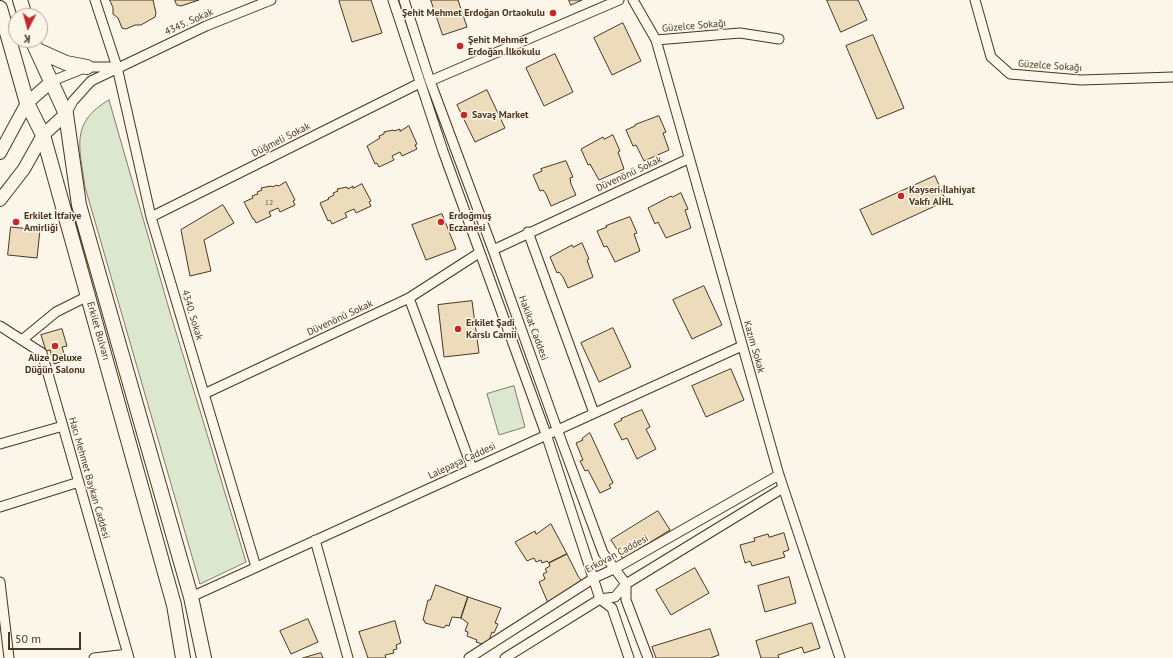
<!DOCTYPE html>
<meta charset="utf-8">
<style>
body{margin:0}
#map{position:relative;width:1173px;height:658px;overflow:hidden;background:#fbf6e9;font-family:"PT Sans",sans-serif}
canvas{display:block}
.north{position:absolute;left:8px;top:8px;width:40px;height:40px;box-sizing:border-box;background:#fbf6e9;border:1px solid #b4a999;border-radius:50%;rotate:186deg;font-size:11px;font-weight:700;line-height:16px;text-align:center;color:#4a3520}
.north::after{content:'';display:block;margin:auto;width:14px;height:18px;background:#c62828;clip-path:polygon(50% 0,100% 100%,50% 72%,0 100%)}
.scale{position:absolute;left:8px;top:632px;width:73px;height:18px;box-sizing:border-box;border:2px solid #4a3520;border-top:0;padding-left:5px;font-size:12px;line-height:14px;white-space:nowrap;color:#4a3520;-webkit-text-stroke:3px #fbf6e9;paint-order:stroke}
</style>
<div id="map">
<canvas width="1173" height="658"></canvas>
<div class="north">K</div>
<div class="scale">50 m</div>
</div>
<script>
const ctx = document.querySelector('canvas').getContext('2d');
ctx.lineJoin = 'round';
function fill(path, color) {
  ctx.fillStyle = color;
  ctx.fill(path, 'evenodd');
}
function stroke(path, color, width, dash) {
  ctx.strokeStyle = color;
  ctx.lineWidth = width;
  ctx.lineCap = dash ? 'butt' : 'round';
  ctx.setLineDash(dash || []);
  ctx.stroke(path);
}
function label(font, color, halo, rows, align = 'center') {
  ctx.font = font + ' "PT Sans",sans-serif';
  ctx.lineWidth = 3;
  ctx.setLineDash([]);
  ctx.textBaseline = 'middle';
  ctx.strokeStyle = halo;
  ctx.fillStyle = color;
  for (const [text, x, y, turn = 0] of rows) {
    ctx.save();
    ctx.translate(x, y);
    ctx.rotate((+turn || 0) * Math.PI / 180);
    ctx.textAlign = isNaN(turn) ? turn : align;
    if (halo) ctx.strokeText(text, 0, 0);
    ctx.fillText(text, 0, 0);
    ctx.restore();
  }
}
const green = new Path2D(`
 M 109,100 L 169,309 L 246,562 L 200,584 L 85,187 C 80,148 69,123 109,100 Z
 M 514,386 L 525,427 L 499,435 L 487,394 Z`);
const building = new Path2D(`
 M 110,0 L 153,0 L 156,13 L 155,17 L 141,25 L 135,25 L 126,29 L 122,28 L 118,18 L 113,14 L 113,8 Z
 M 175,0 L 199,0 L 181,6 L 177,5 Z
 M 341,0 L 371,0 L 382,33 L 352,42 L 339,1 Z
 M 431,0 L 458,0 L 467,27 L 443,35 Z
 M 569,0 L 582,0 L 571,5 Z
 M 827,0 L 858,0 L 867,20 L 841,32 Z
 M 623,23 L 641,61 L 612,75 L 594,38 Z
 M 873,35 L 904,108 L 877,119 L 846,46 Z
 M 555,54 L 573,92 L 544,106 L 526,68 Z
 M 487,90 L 505,128 L 475,142 L 457,105 Z
 M 659,116 L 666,132 L 663,133 L 669,150 L 644,161 L 636,145 L 633,146 L 626,130 L 635,126 L 635,125 Z
 M 409,126 L 417,144 L 415,145 L 417,149 L 402,156 L 400,152 L 392,156 L 394,160 L 379,167 L 377,163 L 375,164 L 367,146 L 380,138 L 379,136 L 384,134 L 384,132 L 393,130 L 394,131 L 400,129 L 400,131 Z
 M 613,135 L 620,151 L 618,152 L 624,169 L 599,180 L 590,164 L 588,165 L 581,149 L 603,137 L 604,139 Z
 M 566,161 L 573,177 L 570,178 L 571,184 L 576,195 L 551,206 L 546,194 L 543,190 L 540,191 L 533,175 L 542,171 L 541,169 Z
 M 935,176 L 946,201 L 872,235 L 860,210 Z
 M 286,182 L 295,200 L 293,201 L 295,205 L 280,212 L 278,208 L 269,212 L 271,216 L 256,223 L 254,219 L 253,219 L 244,202 L 253,198 L 252,196 L 258,194 L 257,192 L 262,190 L 261,188 L 271,186 L 272,187 L 277,185 L 278,186 Z
 M 362,184 L 371,201 L 369,202 L 371,206 L 356,213 L 354,209 L 345,213 L 347,217 L 332,224 L 330,220 L 328,221 L 320,203 L 329,199 L 328,198 L 334,195 L 333,193 L 338,191 L 337,189 L 347,187 L 348,189 L 353,186 L 353,188 Z
 M 681,193 L 688,209 L 685,210 L 691,228 L 666,238 L 658,222 L 655,224 L 648,208 L 671,196 L 672,197 Z
 M 223,205 L 234,223 L 204,240 L 211,271 L 190,276 L 181,230 Z
 M 442,214 L 456,249 L 426,260 L 412,225 Z
 M 630,217 L 637,233 L 634,234 L 640,251 L 615,262 L 607,246 L 604,247 L 597,231 L 607,227 L 606,226 Z
 M 11,227 L 40,230 L 37,258 L 8,255 Z
 M 582,243 L 589,259 L 587,260 L 593,277 L 568,288 L 563,277 L 559,272 L 557,273 L 550,257 L 572,245 L 573,247 Z
 M 704,286 L 722,325 L 692,339 L 673,300 Z
 M 472,301 L 479,353 L 444,357 L 438,305 Z
 M 613,328 L 631,367 L 599,382 L 581,343 Z
 M 62,329 L 67,346 L 62,347 L 66,360 L 54,364 L 50,350 L 46,351 L 41,335 Z
 M 731,369 L 744,400 L 706,417 L 692,386 Z
 M 642,410 L 650,427 L 646,429 L 656,449 L 637,459 L 627,438 L 622,440 L 614,424 L 622,420 L 621,419 Z
 M 590,433 L 613,483 L 609,485 L 611,488 L 600,493 L 588,470 L 585,471 L 580,461 L 583,460 L 576,443 L 583,440 L 582,439 Z
 M 658,511 L 670,530 L 623,559 L 611,540 Z
 M 551,524 L 567,554 L 549,563 L 547,561 L 542,563 L 541,560 L 536,562 L 534,558 L 527,561 L 515,542 L 535,531 L 536,534 Z
 M 784,533 L 789,550 L 783,552 L 785,557 L 752,566 L 750,561 L 745,563 L 740,545 L 755,541 L 754,538 L 768,534 L 769,537 Z
 M 567,554 L 578,576 L 583,583 L 567,590 L 568,592 L 548,603 L 539,582 L 545,579 L 543,574 L 547,572 L 545,569 L 550,566 L 549,563 Z
 M 695,568 L 709,593 L 671,615 L 656,590 Z
 M 789,577 L 796,603 L 765,612 L 758,586 Z
 M 436,585 L 468,597 L 461,618 L 452,617 L 449,626 L 446,625 L 444,628 L 425,623 L 425,621 L 423,620 L 428,600 L 430,600 Z
 M 468,597 L 501,608 L 495,623 L 498,624 L 494,633 L 492,632 L 488,643 L 485,645 L 476,642 L 477,640 L 467,636 L 468,632 L 465,631 L 468,623 L 461,618 Z
 M 308,619 L 318,642 L 291,654 L 280,631 Z
 M 395,621 L 401,643 L 396,645 L 397,649 L 393,650 L 394,653 L 385,655 L 386,658 L 368,658 L 359,632 Z
 M 812,623 L 820,648 L 804,653 L 802,647 L 778,655 L 779,658 L 761,658 L 756,641 Z
 M 710,629 L 719,655 L 710,658 L 656,658 L 652,647 Z
 M 321,653 L 323,658 L 303,658 Z`);
const street = new Path2D(`
 M 95,0 L 117,67 L 151,217 L 256,567
 M 393,0 L 443,151 L 546,434 L 600,599 L 612,608 L 629,658
 M 404,0 L 430,81 L 493,250 L 557,429 L 603,553 L 626,584 L 626,600 L 648,658
 M 633,0 L 656,40 L 740,33 L 779,39
 M 975,0 L 991,57 L 1010,74 L 1081,80 L 1173,77
 M 656,40 L 779,475 L 840,658
 M 52,81 L 87,67 L 116,67
 M 430,81 L 619,0
 M 66,114 L 73,101 L 91,81 L 206,26 L 271,0
 M 151,217 L 420,83
 M 528,232 L 594,413
 M 493,250 L 688,159
 M 409,298 L 472,468
 M 0,326 L 42,353 L 129,658
 M 22,340 L 56,312 L 88,296
 M 204,394 L 409,298 L 479,253
 M 0,444 L 63,426
 M 0,507 L 79,482
 M 315,540 L 348,658
 M 0,582 L 9,658
 M 191,597 L 742,346
 M 94,658 L 128,654
 M 469,658 L 594,578 L 614,569 L 779,475
 M 505,658 L 600,599 L 615,597 L 626,584 L 783,488`);
const secondary = new Path2D(`
 M 0,153 L 27,103 L 52,81
 M 0,200 L 24,169 L 43,135 L 66,114`);
const primary = new Path2D(`
 M 20,0 L 25,16
 M 0,8 L 27,103 L 43,135 L 174,605 L 183,658
 M 32,40 L 66,114 L 79,205 L 191,597 L 204,658
 M 37,50 L 66,63 L 87,67`);
const markers = [
 [553,13,4,"#c62828"],
 [460,46,4,"#c62828"],
 [464,115,4,"#c62828"],
 [901,196,4,"#c62828"],
 [16,222,4,"#c62828"],
 [441,222,4,"#c62828"],
 [458,329,4,"#c62828"],
 [55,346,4,"#c62828"]
];
const numberNames = [
 ["12",269,203]
];
const poiNames = [
 ["Şehit Mehmet Erdoğan Ortaokulu",545,13,"right"],
 ["Şehit Mehmet",468,40],
 ["Erdoğan İlkokulu",468,52],
 ["Savaş Market",472,115],
 ["Kayseri İlahiyat",909,190],
 ["Vakfı AİHL",909,202],
 ["Erkilet İtfaiye",24,216],
 ["Amirliği",24,228],
 ["Erdoğmuş",449,216],
 ["Eczanesi",449,228],
 ["Erkilet Şadi",466,323],
 ["Karslı Camii",466,335],
 ["Alize Deluxe",55,358,"center"],
 ["Düğün Salonu",55,370,"center"]
];
const streetNames = [
 ["4345. Sokak",189,22,-24],
 ["Güzelce Sokağı",694,26,-5],
 ["Güzelce Sokağı",1050,66,4],
 ["Düğmeli Sokak",281,140,-27],
 ["Düvenönü Sokak",629,174,-25],
 ["4340. Sokak",192,315,73],
 ["Düvenönü Sokak",340,318,-25],
 ["Hakikat Caddesi",533,328,70],
 ["Erkilet Bulvarı",98,331,74],
 ["Kazım Sokak",754,347,74],
 ["Lalepaşa Caddesi",462,461,-25],
 ["Hacı Mehmet Baykan Caddesi",89,478,74],
 ["Erkovan Caddesi",617,554,-28]
];
fill(green, '#dce7d0');
stroke(green, '#887966', 1);
fill(building, '#ecdcbc');
stroke(building, '#4a3520', 1);
stroke(street, '#4a3520', 11);
stroke(secondary, '#4a3520', 14);
stroke(primary, '#4a3520', 16);
stroke(street, '#fbf6e9', 9);
stroke(secondary, '#fbf6e9', 12);
stroke(primary, '#fbf6e9', 14);
for (const [x, y, r, color] of markers) {
  const dot = new Path2D();
  dot.arc(x, y, r, 0, 2 * Math.PI);
  ctx.fillStyle = color;
  ctx.fill(dot);
  stroke(dot, '#fbf6e9', 1.5);
}
label('8px', '#725f47', null, numberNames);
label('bold 10px', '#4a3520', '#fbf6e9', poiNames, 'left');
label('10px', '#4a3520', '#fbf6e9', streetNames);
</script>
